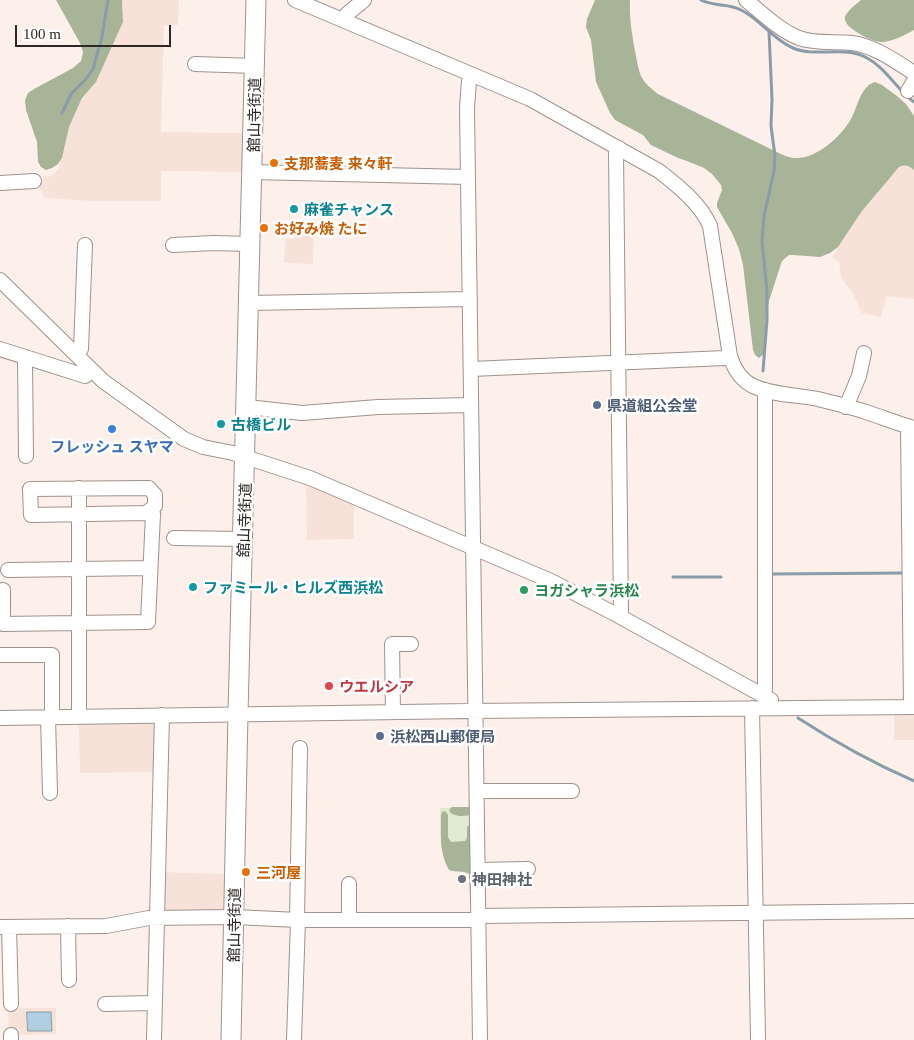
<!DOCTYPE html>
<meta charset="utf-8">
<style>
body{margin:0}
#map{position:relative;width:914px;height:1040px;overflow:hidden;background:#fdf0ea;font-family:Georgia,serif}
canvas{display:block}
.scale{position:absolute;left:15px;top:25px;width:156px;height:22px;box-sizing:border-box;border:2px solid #2d2826;border-top:0;padding-left:6px;font-size:15px;line-height:18px;white-space:nowrap;color:#2d2826;-webkit-text-stroke:4px #fff;paint-order:stroke}
</style>
<div id="map">
<canvas width="914" height="1040"></canvas>
<div class="scale">100 m</div>
</div>
<script>
const ctx = document.querySelector('canvas').getContext('2d');
ctx.lineJoin = 'round';
function fill(path, color) {
  ctx.fillStyle = color;
  ctx.fill(path, 'evenodd');
}
function stroke(path, color, width, dash) {
  ctx.strokeStyle = color;
  ctx.lineWidth = width;
  ctx.lineCap = dash ? 'butt' : 'round';
  ctx.setLineDash(dash || []);
  ctx.stroke(path);
}
function label(font, color, halo, rows, align = 'center') {
  ctx.font = font + ' Georgia,"Noto Sans JP",serif';
  ctx.lineWidth = 5;
  ctx.setLineDash([]);
  ctx.textBaseline = 'middle';
  ctx.strokeStyle = halo;
  ctx.fillStyle = color;
  for (const [text, x, y, turn = 0] of rows) {
    ctx.save();
    ctx.translate(x, y);
    ctx.rotate((+turn || 0) * Math.PI / 180);
    ctx.textAlign = isNaN(turn) ? turn : align;
    if (halo) ctx.strokeText(text, 0, 0);
    ctx.fillText(text, 0, 0);
    ctx.restore();
  }
}
const built = new Path2D(`
 M 122,0 L 179,0 L 178,25 L 164,25 L 161,132 L 248,133 L 247,172 L 161,171 L 161,201 L 92,201 L 45,198 L 36,180 L 51,176 L 59,169 L 69,127 L 82,98 L 96,82 L 123,22 Z
 M 904,165 L 909,166 L 914,170 L 914,299 L 886,296 L 881,317 L 862,313 L 852,292 L 841,278 L 839,262 L 832,258 L 838,247 L 862,211 L 899,167 Z
 M 293,221 L 314,222 L 313,264 L 284,263 L 285,242 L 287,239 L 293,239 Z
 M 306,481 L 354,500 L 354,539 L 307,540 Z
 M 894,712 L 914,712 L 914,740 L 894,740 Z
 M 158,722 L 158,772 L 80,773 L 79,723 Z
 M 160,872 L 229,874 L 228,915 L 159,916 Z
 M 8,1008 L 56,1008 L 56,1034 L 9,1035 Z`);
const green = new Path2D(`
 M 473,807 L 474,849 L 441,849 L 440,808 Z`);
const forest = new Path2D(`
 M 56,0 L 122,0 L 123,22 L 96,82 L 82,98 L 69,127 L 62,158 L 58,164 L 52,168 L 46,170 L 41,167 L 38,162 L 37,142 L 26,110 L 25,100 L 28,93 L 34,89 L 73,68 L 81,61 L 83,52 L 80,43 Z
 M 595,0 L 630,0 C 629,17 632,34 635,51 C 637,60 638,70 642,78 C 646,85 652,89 658,94 L 783,155 C 787,156 791,158 795,158 C 816,160 844,134 852,117 C 857,107 860,92 868,86 C 868,85 874,82 875,82 L 882,85 L 897,96 L 906,104 L 914,116 L 914,170 C 909,166 906,164 899,167 L 862,211 L 838,247 L 830,253 L 820,257 L 793,255 L 789,255 L 782,261 L 769,301 L 766,314 L 764,354 L 759,358 L 755,355 L 753,350 L 743,265 L 739,249 L 732,233 L 717,207 L 717,203 L 722,190 L 721,185 L 712,174 L 704,168 L 687,161 L 678,158 L 651,145 L 643,135 L 615,120 L 610,113 L 596,82 L 591,40 L 586,27 L 587,19 Z
 M 861,0 L 914,0 L 914,30 C 905,35 892,42 881,42 C 872,42 842,27 845,17 C 847,11 856,4 861,0 Z
 M 452,807 L 468,807 L 471,808 L 471,814 C 466,817 453,817 449,811 L 450,809 Z
 M 445,811 L 448,815 L 448,837 L 451,842 L 465,841 L 467,838 L 467,827 L 470,824 L 472,900 L 470,897 L 469,874 C 463,870 455,873 449,870 C 439,853 441,834 441,815 L 442,812 Z`);
const water = new Path2D(`
 M 27,1012 L 51,1012 L 52,1031 L 28,1031 Z`);
const stream = new Path2D(`
 M 701,0 C 714,7 728,3 741,10 C 760,19 773,40 793,48 C 816,58 845,45 867,58 C 886,68 897,90 914,102
 M 62,113 L 71,94 L 86,79 L 93,69 L 102,37 L 108,0
 M 763,371 L 767,320 L 767,291 L 762,241 L 764,216 L 774,171 L 775,156 L 771,126 L 772,99 L 769,32
 M 771,574 L 905,573
 M 673,577 L 721,577
 M 798,718 C 835,742 873,763 914,781`);
const minor = new Path2D(`
 M 295,0 L 530,99 L 659,171 C 677,185 701,204 710,226 L 730,356 C 734,369 741,380 753,386 C 772,395 798,395 818,399 C 834,403 851,407 866,412 C 882,417 898,424 914,428
 M 746,0 C 762,13 779,30 799,38 C 816,44 834,41 852,43 C 875,46 895,61 914,73
 M 343,20 L 347,14 L 364,0
 M 195,64 L 255,66
 M 471,74 L 469,81 L 467,108 L 480,1040
 M 908,91 L 914,81
 M 619,148 L 616,153 L 621,613 L 619,616
 M 252,172 L 468,177
 M 0,183 L 34,181
 M 173,245 L 213,243 L 251,244
 M 0,280 L 103,381 L 184,439 L 203,447 L 233,453 L 310,478 L 551,581 L 619,616 L 771,700 L 771,708
 M 249,303 L 470,299
 M 0,349 L 85,376 L 91,370
 M 76,354 L 81,349 L 85,245
 M 26,357 L 25,361 L 26,456
 M 471,369 L 725,358 L 730,356
 M 247,407 L 302,413 L 378,407 L 471,405
 M 846,407 L 859,376 L 864,353
 M 908,426 L 911,707
 M 79,488 L 79,717
 M 149,488 L 155,495 L 155,506 L 146,513 L 31,515 L 30,489 Z
 M 174,538 L 243,539
 M 8,570 L 150,568
 M 3,590 L 3,624 L 148,622 L 153,514 L 150,510
 M 0,655 L 52,655 L 52,717
 M 762,695 L 765,689 L 765,395 L 766,390
 M 752,708 L 758,1040
 M 393,712 L 392,644 L 411,644
 M 48,717 L 50,793
 M 0,718 L 468,711 L 914,707
 M 477,791 L 572,791
 M 478,870 L 528,869
 M 349,884 L 349,920
 M 478,916 L 914,911
 M 297,919 L 300,748
 M 68,926 L 69,980
 M 0,927 L 106,926 L 149,918 L 234,917 L 298,920 L 478,920
 M 9,927 L 11,1004
 M 105,1004 L 155,1003
 M 11,1035 L 11,1040
 M 154,1040 L 162,715
 M 294,1040 L 298,920`);
const major = new Path2D(`
 M 231,1040 L 238,714 L 256,0`);
const markers = [
 [274,163,5,"#e8710a"],
 [294,209,5,"#0f9aa8"],
 [264,228,5,"#e8710a"],
 [597,405,5,"#5c6f8a"],
 [221,424,5,"#0f9aa8"],
 [112,429,5,"#3f7fe0"],
 [193,587,5,"#0f9aa8"],
 [524,590,5,"#2e9e5b"],
 [329,686,5,"#e0444e"],
 [380,736,5,"#5c6f8a"],
 [246,872,5,"#e8710a"],
 [462,879,5,"#6b7280"]
];
const streetNames = [
 ["舘山寺街道",254,115,-89],
 ["舘山寺街道",244,520,-88],
 ["舘山寺街道",234,925,-89]
];
const foodNames = [
 ["支那蕎麦 来々軒",284,163],
 ["お好み焼 たに",274,228],
 ["三河屋",256,872]
];
const cultureNames = [
 ["麻雀チャンス",304,209],
 ["古橋ビル",231,424],
 ["ファミール・ヒルズ西浜松",203,587]
];
const serviceNames = [
 ["県道組公会堂",607,405],
 ["浜松西山郵便局",390,736]
];
const shopNames = [
 ["フレッシュ スヤマ",112,446]
];
const leisureNames = [
 ["ヨガシャラ浜松",534,590]
];
const healthNames = [
 ["ウエルシア",339,686]
];
const worshipNames = [
 ["神田神社",472,879]
];
fill(built, '#f6e2d8');
fill(green, '#e0ead0');
fill(forest, '#a8b497');
fill(water, '#afcee1');
stroke(water, '#889ca9', 1);
stroke(stream, '#889ca9', 3);
stroke(minor, '#9e928c', 16);
stroke(major, '#9e928c', 21);
stroke(minor, '#fff', 14);
stroke(major, '#fff', 19);
for (const [x, y, r, color] of markers) {
  const dot = new Path2D();
  dot.arc(x, y, r, 0, 2 * Math.PI);
  ctx.fillStyle = color;
  ctx.fill(dot);
  stroke(dot, '#fff', 2);
}
label('15px', '#2d2826', '#fff', streetNames);
label('bold 15px', '#c56008', '#fff', foodNames, 'left');
label('bold 15px', '#0d838f', '#fff', cultureNames, 'left');
label('bold 15px', '#4e5e75', '#fff', serviceNames, 'left');
label('bold 15px', '#366cbe', '#fff', shopNames);
label('bold 15px', '#27864d', '#fff', leisureNames, 'left');
label('bold 15px', '#be3a42', '#fff', healthNames, 'left');
label('bold 15px', '#5b616d', '#fff', worshipNames, 'left');
</script>
